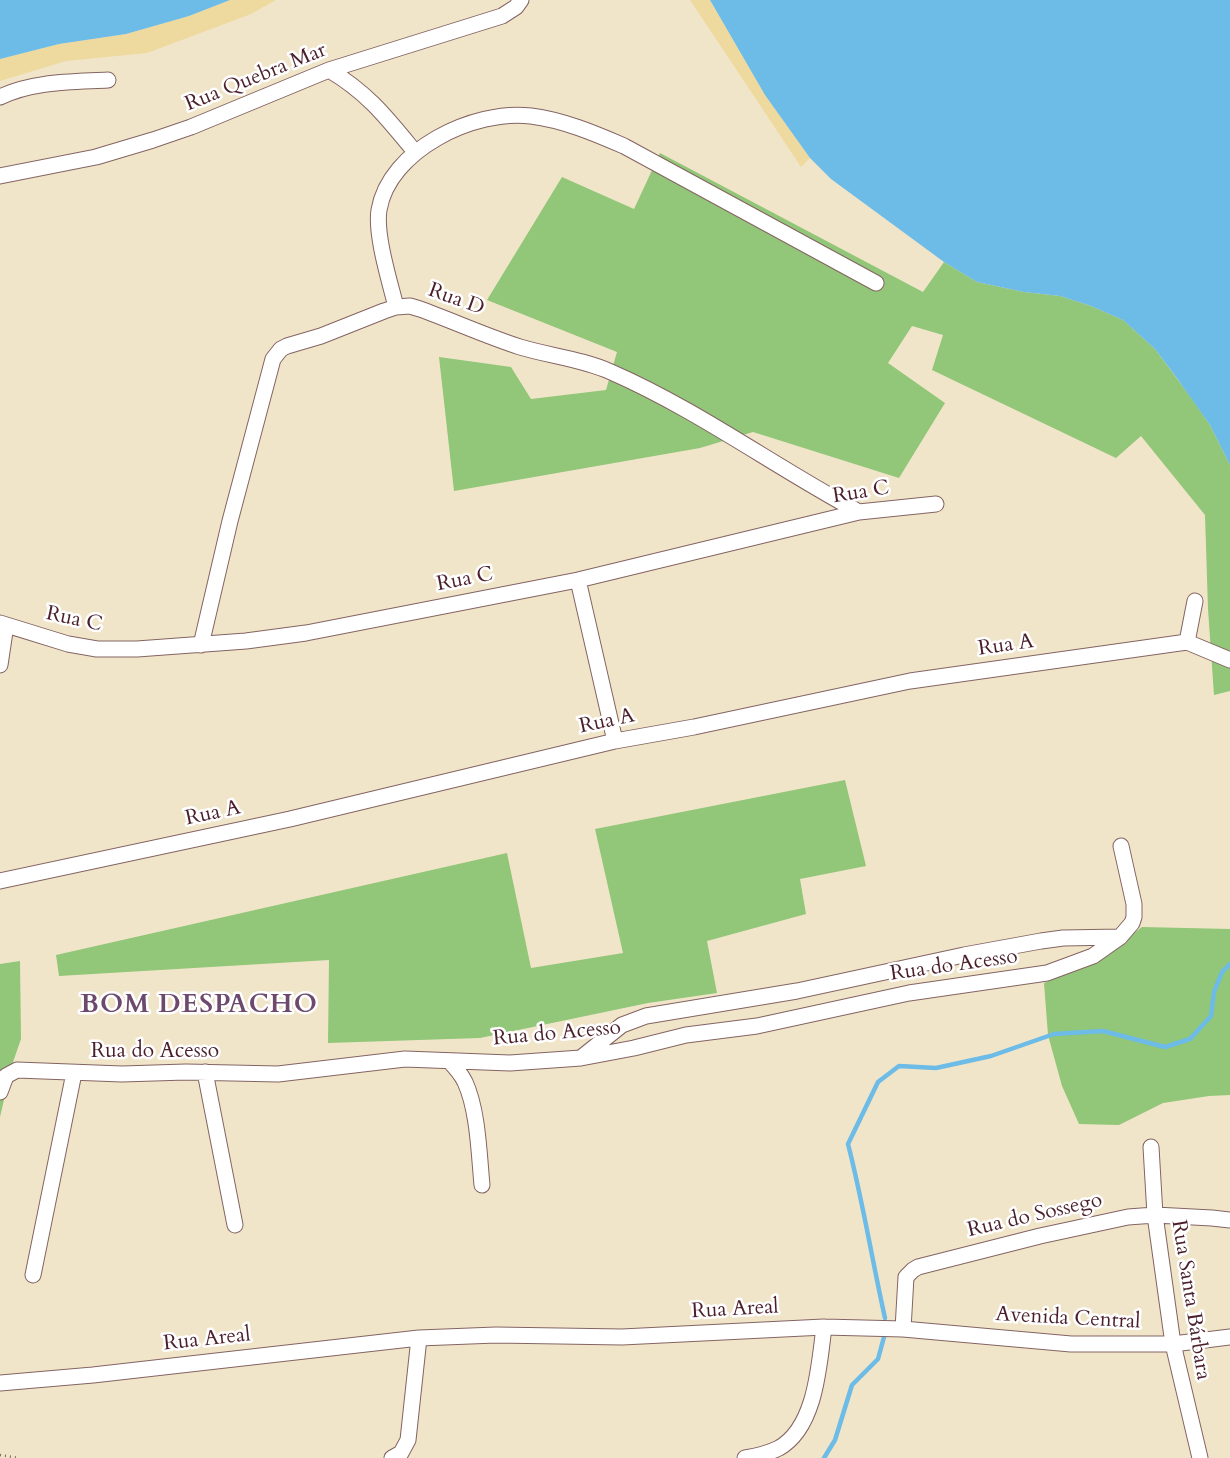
<!DOCTYPE html>
<meta charset="utf-8">
<style>
body{margin:0}
canvas{display:block;background:#f0e5c9}
</style>
<canvas width="1230" height="1458"></canvas>
<script>
const ctx = document.querySelector('canvas').getContext('2d');
ctx.lineJoin = 'round';
function fill(path, color) {
  ctx.fillStyle = color;
  ctx.fill(path, 'evenodd');
}
function stroke(path, color, width, dash) {
  ctx.strokeStyle = color;
  ctx.lineWidth = width;
  ctx.lineCap = dash ? 'butt' : 'round';
  ctx.setLineDash(dash || []);
  ctx.stroke(path);
}
function label(font, color, halo, rows, align = 'center') {
  ctx.font = font + ' Cardo,serif';
  ctx.lineWidth = 5;
  ctx.setLineDash([]);
  ctx.textBaseline = 'middle';
  ctx.strokeStyle = halo;
  ctx.fillStyle = color;
  for (const [text, x, y, turn = 0] of rows) {
    ctx.save();
    ctx.translate(x, y);
    ctx.rotate((+turn || 0) * Math.PI / 180);
    ctx.textAlign = isNaN(turn) ? turn : align;
    if (halo) ctx.strokeText(text, 0, 0);
    ctx.fillText(text, 0, 0);
    ctx.restore();
  }
}
const green = new Path2D(`
 M 660,153 L 923,292 L 944,262 L 977,282 L 1024,292 L 1060,296 L 1091,306 L 1123,320 L 1155,349 L 1192,399 L 1210,425 L 1230,465 L 1230,691 L 1214,695 L 1208,609 L 1205,515 L 1141,436 L 1116,458 L 932,370 L 943,335 L 912,326 L 888,363 L 945,403 L 899,478 L 753,432 L 700,448 L 454,491 L 439,357 L 511,367 L 531,399 L 606,390 L 617,352 L 487,300 L 562,177 L 634,209 Z
 M 845,780 L 866,866 L 800,879 L 806,914 L 707,941 L 717,993 L 648,1003 L 480,1038 L 328,1043 L 329,960 L 59,976 L 56,955 L 507,853 L 531,968 L 623,953 L 595,829 Z
 M 1142,927 L 1230,929 L 1230,1095 L 1209,1096 L 1163,1103 L 1119,1125 L 1079,1124 L 1062,1086 L 1048,1035 L 1044,983 L 1099,960 Z
 M 20,961 L 21,1039 L 12,1065 L 0,1117 L 0,964 Z`);
const sand = new Path2D(`
 M 230,0 L 276,0 L 251,14 L 147,53 L 66,61 L 0,81 L 0,59 L 59,44 L 126,34 L 189,16 Z
 M 690,0 L 710,0 L 765,95 L 810,158 L 801,167 Z`);
const water = new Path2D(`
 M 0,0 L 230,0 L 189,16 L 126,34 L 59,44 L 0,59 Z
 M 710,0 L 1230,0 L 1230,465 L 1210,425 L 1176,377 L 1155,349 L 1123,320 L 1091,306 L 1060,296 L 1024,292 L 977,282 L 944,262 L 831,179 L 810,158 L 765,95 Z`);
const stream = new Path2D(`
 M 885,1318 C 872,1260 863,1202 848,1144 L 878,1082 L 899,1066 L 936,1068 L 991,1056 L 1054,1034 L 1103,1031 L 1165,1047 L 1190,1039 L 1211,1016 L 1214,992 L 1222,972 L 1230,964
 M 824,1458 L 835,1440 L 852,1385 L 878,1359 L 884,1337`);
const path = new Path2D(`
 M 0,1455 L 19,1458`);
const street = new Path2D(`
 M 329,70 C 368,93 387,118 415,152
 M 0,97 C 33,81 72,82 108,80
 M 0,176 L 96,157 L 153,140 L 191,127 L 329,70 L 502,16 L 516,7 L 521,0
 M 396,307 C 390,282 375,235 379,210 C 389,150 474,109 531,116 C 563,120 594,133 624,146 L 876,283
 M 578,580 L 615,741
 M 0,623 L 68,644 L 97,649 L 137,649 L 246,641 L 306,633 L 578,580 L 859,512 L 936,504
 M 1187,642 L 1230,660
 M 201,645 L 230,521 L 273,359 L 281,349 L 287,346 L 321,336 L 384,311 L 396,307 L 410,306 L 420,309 C 453,321 486,336 520,347 C 550,356 582,359 611,372 C 698,410 775,467 859,512
 M 0,665 L 6,625
 M 0,881 L 290,819 L 615,741 L 694,727 L 910,681 L 1187,642 L 1195,601
 M 582,1057 L 622,1025 L 646,1016 L 797,991 L 964,955 L 1041,941 L 1063,938 L 1120,937
 M 449,1061 C 455,1067 461,1074 465,1082 C 478,1110 479,1154 482,1185
 M 205,1072 L 235,1225
 M 0,1092 L 6,1076 L 17,1070 L 122,1074 L 186,1072 L 278,1074 L 405,1059 L 510,1063 L 581,1058 L 634,1048 L 686,1035 L 757,1026 L 909,993 L 1047,973 L 1093,956 L 1120,937 L 1132,923 L 1134,917 L 1134,904 L 1121,846
 M 1151,1147 L 1155,1215 L 1173,1344 L 1200,1458
 M 33,1275 L 74,1073
 M 903,1329 L 906,1277 L 913,1270 L 918,1267 L 1040,1236 L 1128,1217 L 1155,1215 L 1212,1218 L 1230,1220
 M 0,1383 L 93,1375 L 419,1338 L 496,1335 L 622,1337 L 824,1327 L 903,1329 L 1071,1344 L 1173,1344 L 1230,1337
 M 392,1458 L 401,1453 L 408,1440 L 419,1338
 M 745,1458 C 757,1456 769,1453 779,1448 C 816,1427 819,1365 824,1327`);
const streetNames = [
 ["Rua Quebra Mar",256,78,-22],
 ["Rua D",456,300,20],
 ["Rua C",861,493,-9],
 ["Rua C",465,580,-11],
 ["Rua C",74,620,12],
 ["Rua A",1006,646,-8],
 ["Rua A",607,722,-12],
 ["Rua A",213,814,-12],
 ["Rua do Acesso",954,966,-8],
 ["Rua do Acesso",557,1034,-5],
 ["Rua do Acesso",155,1052],
 ["Rua do Sossego",1035,1216,-13],
 ["Rua Santa Bárbara",1190,1300,81],
 ["Rua Areal",735,1310,-3],
 ["Avenida Central",1068,1319,3],
 ["Rua Areal",207,1340,-6]
];
const districtNames = [
 ["BOM DESPACHO",199,1006]
];
fill(green, '#92c678');
fill(sand, '#eeda9e');
fill(water, '#6dbbe7');
stroke(stream, '#6dbbe7', 4.5);
stroke(street, '#846462', 17);
stroke(path, '#846462', 2.5, [1, 4]);
stroke(street, '#fff', 15);
label('21px', '#4a1f2b', '#fff', streetNames);
ctx.letterSpacing = '1px';
label('bold 26px', '#6d4a6d', '#fff', districtNames);
ctx.letterSpacing = '0px';
</script>
